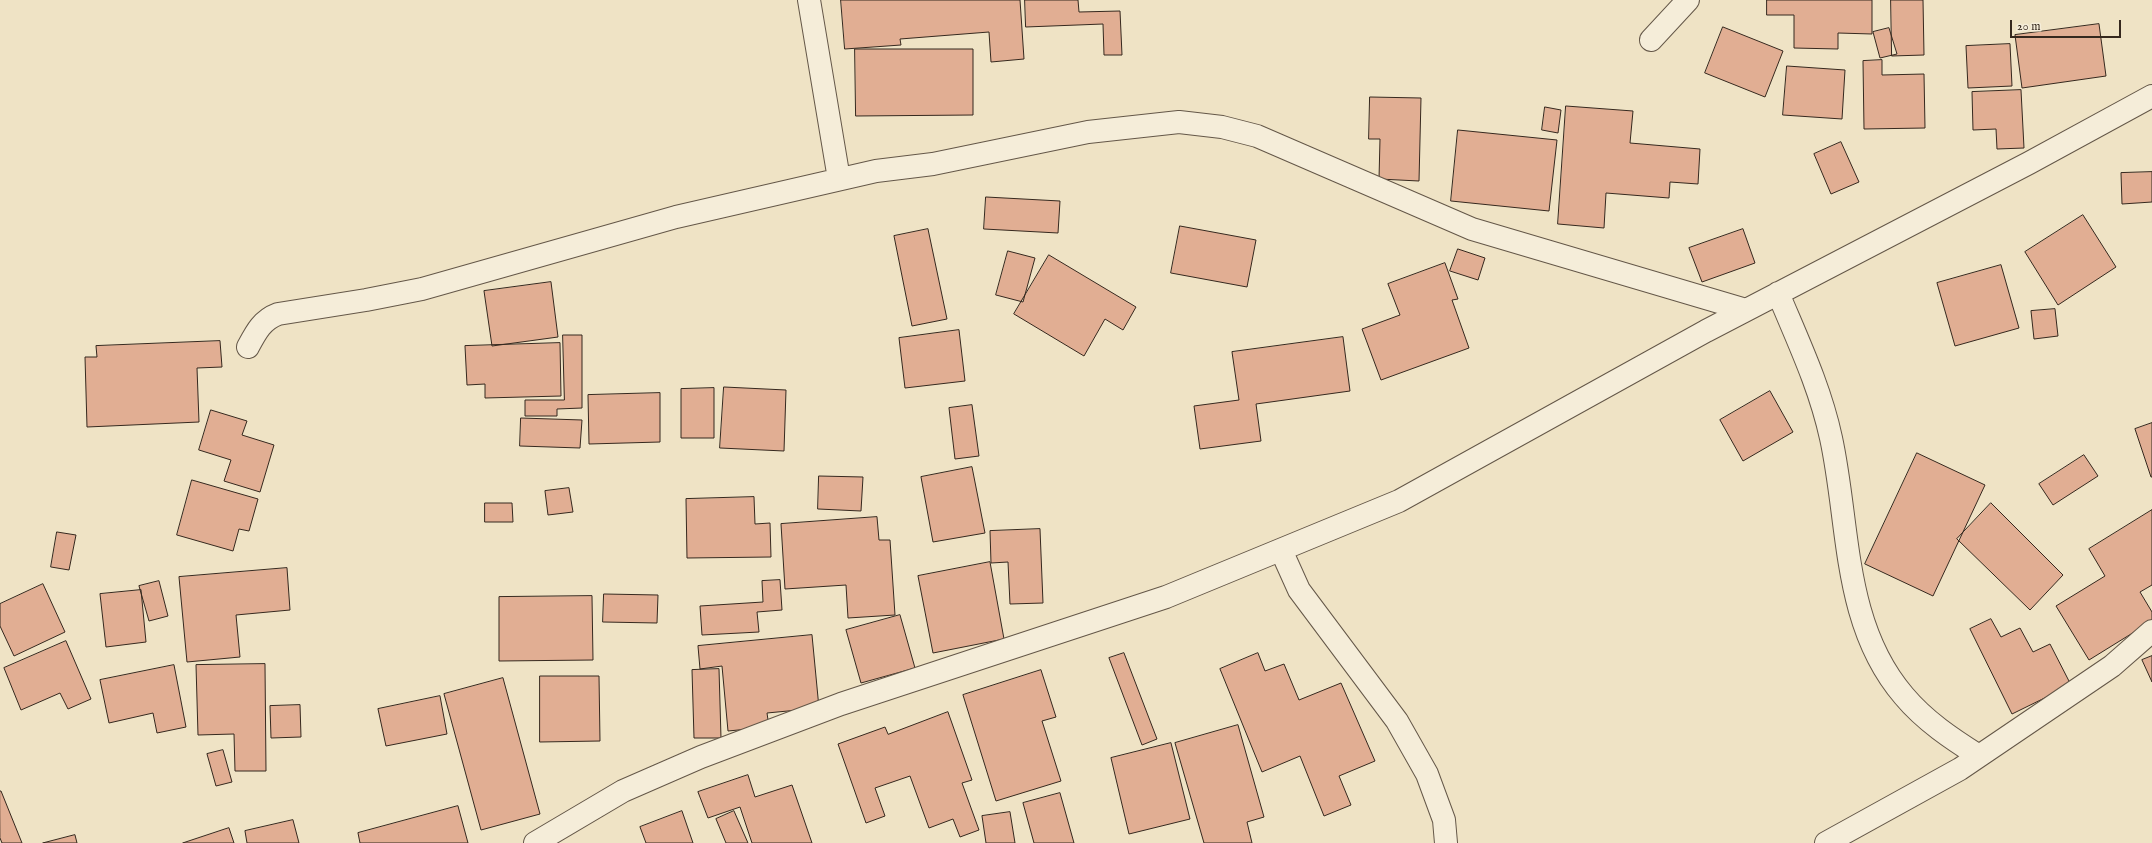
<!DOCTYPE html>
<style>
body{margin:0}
#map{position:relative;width:2152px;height:843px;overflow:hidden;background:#efe3c5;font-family:"IM FELL English",serif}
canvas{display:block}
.scale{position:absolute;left:2010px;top:20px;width:111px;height:18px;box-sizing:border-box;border:2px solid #35281e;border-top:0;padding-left:5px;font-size:12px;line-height:14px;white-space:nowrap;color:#35281e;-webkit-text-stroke:3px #f5edd9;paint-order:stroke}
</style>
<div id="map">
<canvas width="2152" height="843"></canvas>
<div class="scale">20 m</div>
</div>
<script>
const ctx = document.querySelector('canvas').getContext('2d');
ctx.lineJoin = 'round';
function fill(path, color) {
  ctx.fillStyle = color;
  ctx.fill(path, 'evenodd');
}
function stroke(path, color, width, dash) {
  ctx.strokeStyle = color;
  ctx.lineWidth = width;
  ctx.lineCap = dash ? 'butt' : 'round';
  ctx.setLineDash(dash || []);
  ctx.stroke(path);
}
const building = new Path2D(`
 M 841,0 L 1020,0 L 1024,59 L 991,62 L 989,32 L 900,39 L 901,45 L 845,49 Z
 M 1025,0 L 1078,0 L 1079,12 L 1120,11 L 1122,55 L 1104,55 L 1103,24 L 1026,27 Z
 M 1767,0 L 1872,0 L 1872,34 L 1838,33 L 1838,49 L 1794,48 L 1794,15 L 1767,15 Z
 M 1891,0 L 1923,0 L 1924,55 L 1892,56 Z
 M 2099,24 L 2106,76 L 2022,88 L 2015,35 Z
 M 1723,27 L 1783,51 L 1765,97 L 1705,73 Z
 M 1889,28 L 1897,54 L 1880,58 L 1873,32 Z
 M 2010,44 L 2012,86 L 1968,88 L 1966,46 Z
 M 855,49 L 973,49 L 973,115 L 856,116 Z
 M 1882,60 L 1882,75 L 1924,74 L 1925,128 L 1864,129 L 1863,61 Z
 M 1787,66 L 1845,70 L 1842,119 L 1783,115 Z
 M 2021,90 L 2024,148 L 1997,149 L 1996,129 L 1973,130 L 1972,92 Z
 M 1370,97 L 1421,98 L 1419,181 L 1379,179 L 1380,139 L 1369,139 Z
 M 1566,106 L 1633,111 L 1630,143 L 1700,149 L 1698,184 L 1670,182 L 1669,198 L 1606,193 L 1604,228 L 1558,224 Z
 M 1545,107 L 1561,110 L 1558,133 L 1542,130 Z
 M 1458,130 L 1557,140 L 1549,211 L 1451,201 Z
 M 1841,142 L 1859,182 L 1831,194 L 1814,154 Z
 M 2152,172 L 2152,202 L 2122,204 L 2121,173 Z
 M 986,197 L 1060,201 L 1058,233 L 984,229 Z
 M 2083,215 L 2116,267 L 2058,305 L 2025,252 Z
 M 1180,226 L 1256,240 L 1247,287 L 1171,273 Z
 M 928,229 L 947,319 L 912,326 L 894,236 Z
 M 1743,229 L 1755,263 L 1702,282 L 1689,248 Z
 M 1458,249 L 1485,258 L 1478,280 L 1450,271 Z
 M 1008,251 L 1035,258 L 1023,302 L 996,295 Z
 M 1049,255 L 1136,307 L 1123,330 L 1105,319 L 1084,356 L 1014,314 Z
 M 1445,263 L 1458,299 L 1452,300 L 1469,348 L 1381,380 L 1362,329 L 1400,315 L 1388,284 Z
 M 2001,265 L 2019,328 L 1955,346 L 1937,283 Z
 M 551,282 L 558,337 L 492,346 L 484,291 Z
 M 2055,309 L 2058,336 L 2034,339 L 2031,311 Z
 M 959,330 L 965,381 L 905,388 L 899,338 Z
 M 563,335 L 582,335 L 582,408 L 557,409 L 557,416 L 525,416 L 525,400 L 564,400 Z
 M 1343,337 L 1350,391 L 1256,404 L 1261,441 L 1200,449 L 1194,406 L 1239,400 L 1232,352 Z
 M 220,341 L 222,367 L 197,368 L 199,422 L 87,427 L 85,357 L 97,357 L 96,346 Z
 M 560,343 L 561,396 L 485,398 L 485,384 L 467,385 L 465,346 Z
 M 724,387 L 786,390 L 784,451 L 720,448 Z
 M 714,388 L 714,438 L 681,438 L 681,389 Z
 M 1770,391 L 1793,432 L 1743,461 L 1720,420 Z
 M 660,393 L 660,442 L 589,444 L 588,395 Z
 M 972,405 L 979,456 L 955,459 L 949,408 Z
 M 211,410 L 247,421 L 242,435 L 274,445 L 260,492 L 224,481 L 231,460 L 199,450 Z
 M 521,418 L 582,420 L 580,448 L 520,446 Z
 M 2152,423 L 2152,477 L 2151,477 L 2135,429 Z
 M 1917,453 L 1985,485 L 1933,596 L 1865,564 Z
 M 2084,455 L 2098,476 L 2053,505 L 2039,484 Z
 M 972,467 L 985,533 L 933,542 L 921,477 Z
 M 819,476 L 863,477 L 861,511 L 818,509 Z
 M 192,480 L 258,499 L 249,531 L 239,529 L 233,551 L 177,535 Z
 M 569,488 L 573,512 L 548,515 L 545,491 Z
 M 754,497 L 755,524 L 770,523 L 771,557 L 687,558 L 686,499 Z
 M 485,503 L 512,503 L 513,522 L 485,522 Z
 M 1991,503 L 2063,575 L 2030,610 L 1957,539 Z
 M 2152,510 L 2152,585 L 2140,592 L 2152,612 L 2152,621 L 2089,660 L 2056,606 L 2105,576 L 2089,549 Z
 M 877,517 L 879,540 L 890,540 L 895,615 L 848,618 L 846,585 L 785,589 L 781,524 Z
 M 1040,529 L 1043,603 L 1010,604 L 1008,562 L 991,563 L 990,531 Z
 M 57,532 L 76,535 L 69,570 L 51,567 Z
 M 990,562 L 1004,639 L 933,653 L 918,576 Z
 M 287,568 L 290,610 L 236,615 L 240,657 L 187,662 L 179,577 Z
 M 780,580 L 782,610 L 757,612 L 759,632 L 702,635 L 700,606 L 763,602 L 762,581 Z
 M 159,581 L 168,616 L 149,621 L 139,586 Z
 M 43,584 L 65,632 L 14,656 L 0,626 L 0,604 Z
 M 141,590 L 146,642 L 106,647 L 100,594 Z
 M 604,594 L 658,595 L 657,623 L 603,622 Z
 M 592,596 L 593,660 L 499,661 L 499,597 Z
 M 900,615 L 915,668 L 861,683 L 846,630 Z
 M 1991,619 L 2001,637 L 2020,628 L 2033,652 L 2050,644 L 2071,685 L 2012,714 L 1970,629 Z
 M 812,635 L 819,708 L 767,713 L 769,727 L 728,731 L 722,666 L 700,669 L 698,646 Z
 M 66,641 L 91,699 L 68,709 L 60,693 L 21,710 L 4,668 Z
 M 1124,653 L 1157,739 L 1142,745 L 1109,658 Z
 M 1258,653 L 1265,671 L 1284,664 L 1299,700 L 1341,683 L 1375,761 L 1339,776 L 1351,805 L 1324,816 L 1300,756 L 1262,772 L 1220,669 Z
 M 2152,656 L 2152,682 L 2142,660 Z
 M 265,664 L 266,771 L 235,771 L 234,734 L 198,735 L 196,665 Z
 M 174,665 L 186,727 L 157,733 L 153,713 L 109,723 L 100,680 Z
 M 719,669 L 721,738 L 694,738 L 692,670 Z
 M 1041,670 L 1056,717 L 1042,721 L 1061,781 L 996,801 L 963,695 Z
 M 540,676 L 599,676 L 600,741 L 540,742 Z
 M 503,678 L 540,814 L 481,830 L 444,694 Z
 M 440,696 L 447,734 L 386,746 L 378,709 Z
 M 300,705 L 301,737 L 271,738 L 270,706 Z
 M 948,712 L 972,780 L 962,783 L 979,830 L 960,837 L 953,819 L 929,828 L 910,776 L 875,788 L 885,816 L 866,823 L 838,744 L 885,727 L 888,734 Z
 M 1238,725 L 1264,817 L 1247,822 L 1252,843 L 1204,843 L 1175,743 Z
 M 1171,743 L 1190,819 L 1129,834 L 1111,758 Z
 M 223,750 L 232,782 L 216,786 L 207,754 Z
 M 748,775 L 755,797 L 792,785 L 812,843 L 752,843 L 740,807 L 708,818 L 698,792 Z
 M 0,791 L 1,791 L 22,843 L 2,843 L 0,838 Z
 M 1060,793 L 1074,843 L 1034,843 L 1023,803 Z
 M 458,806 L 468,843 L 360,843 L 358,833 Z
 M 682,811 L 693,843 L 646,843 L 640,827 Z
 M 734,811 L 748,843 L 726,843 L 716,819 Z
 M 1010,812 L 1015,843 L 986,843 L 982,816 Z
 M 293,820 L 299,843 L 247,843 L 245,831 Z
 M 229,828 L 234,843 L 183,843 Z
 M 75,835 L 77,843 L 43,843 Z`);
const minor = new Path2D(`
 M 809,0 L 839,179
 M 1651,40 L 1688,0
 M 1778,293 C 1798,341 1820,387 1831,438 C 1850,525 1842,624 1904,696 C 1925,721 1952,739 1979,756
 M 248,347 C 256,332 262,320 278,314 L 366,300 L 422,289 L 676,217 L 876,171 L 933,164 L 1088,132 L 1179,122 L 1222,127 L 1257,136 L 1472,229 L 1746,310
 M 1281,550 L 1299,590 L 1397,721 L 1427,774 L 1444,820 L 1446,843
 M 535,843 L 623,791 L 701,757 L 841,704 L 1166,597 L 1399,501 L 1706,331 L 2029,163 L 2152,96
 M 1826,843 L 1960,769 L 2112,666 L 2152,631`);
fill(building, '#e1ae93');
stroke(building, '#35281e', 1);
stroke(minor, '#645748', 24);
stroke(minor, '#f5edd9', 22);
</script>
